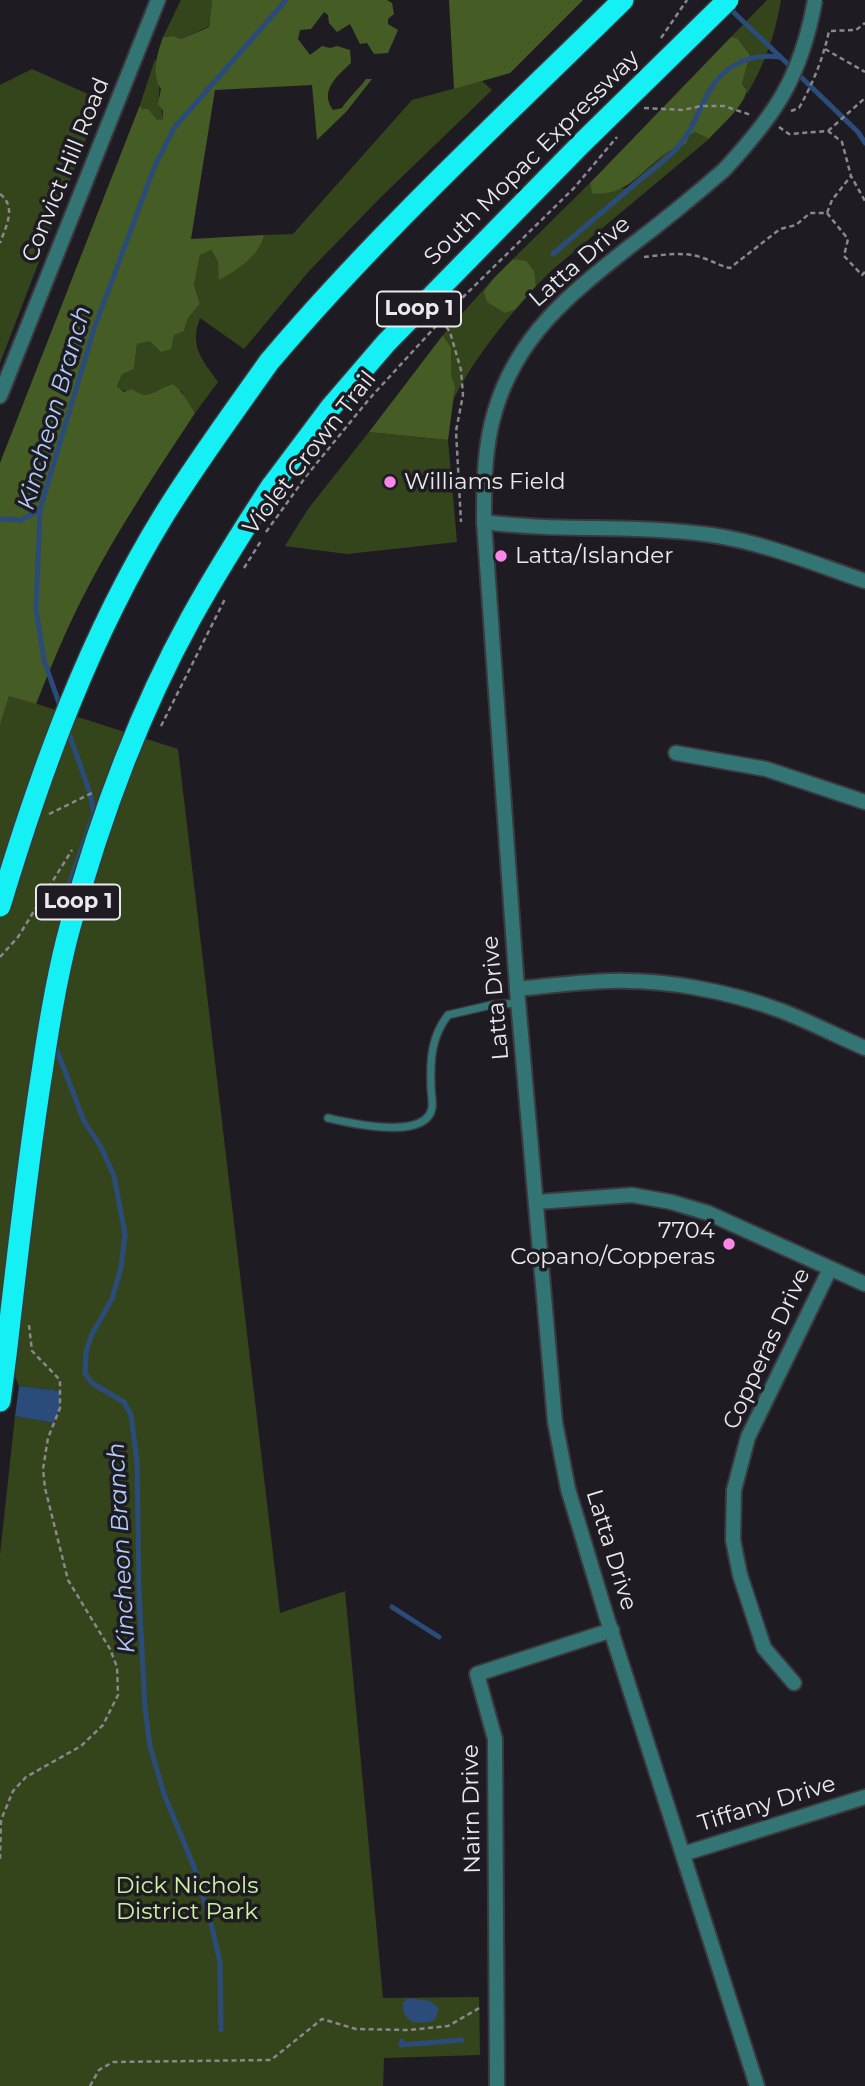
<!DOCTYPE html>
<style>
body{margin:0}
canvas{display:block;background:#1e1c22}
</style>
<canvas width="865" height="2086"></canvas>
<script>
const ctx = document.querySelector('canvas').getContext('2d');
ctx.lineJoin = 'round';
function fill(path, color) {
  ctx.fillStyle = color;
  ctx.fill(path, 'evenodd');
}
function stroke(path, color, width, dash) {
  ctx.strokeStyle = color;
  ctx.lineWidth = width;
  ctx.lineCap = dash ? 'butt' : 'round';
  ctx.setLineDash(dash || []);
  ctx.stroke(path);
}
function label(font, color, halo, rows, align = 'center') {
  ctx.font = font + ' Montserrat,sans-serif';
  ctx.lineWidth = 7;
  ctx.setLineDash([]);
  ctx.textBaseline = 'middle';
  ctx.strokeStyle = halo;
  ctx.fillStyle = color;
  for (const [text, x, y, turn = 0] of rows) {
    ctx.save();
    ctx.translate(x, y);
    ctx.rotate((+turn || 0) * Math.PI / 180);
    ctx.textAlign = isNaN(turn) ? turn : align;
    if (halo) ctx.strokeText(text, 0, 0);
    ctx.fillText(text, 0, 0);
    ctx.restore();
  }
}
const green = new Path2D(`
 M 181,0 L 212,0 L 209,26 L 181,39 L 174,36 L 163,37 Z
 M 767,0 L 781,0 C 775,35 765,64 747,94 L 747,89 L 742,84 L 750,55 L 737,38 L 731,37 Z
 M 155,59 C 158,69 160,85 159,95 C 158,102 163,111 163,119 L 157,121 L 142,109 L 140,105 Z
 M 32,69 L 101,100 L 0,363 L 0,85 Z
 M 482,81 L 492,90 L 382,196 L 309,271 L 244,349 L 200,318 C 189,347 202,359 218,382 L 195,413 L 184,399 L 182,391 C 160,392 135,401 117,386 L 122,373 L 134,369 L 137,344 L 184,331 L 188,318 L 200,304 L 194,285 L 200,255 L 210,249 L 218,262 L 262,242 L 264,235 L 293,234 L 412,100 Z
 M 695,132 L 709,139 L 552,270 L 536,286 C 533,269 532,263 513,259 L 590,183 L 592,193 L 626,188 L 667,152 L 686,144 L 690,135 Z
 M 493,279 L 490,285 L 505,313 L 515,310 C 490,340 471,365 453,400 C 455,389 451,383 451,373 C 450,355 454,351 443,335 Z
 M 369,432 L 448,440 L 457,542 L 347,554 L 285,546 L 308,509 Z
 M 9,695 L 178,749 L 280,1613 L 345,1591 L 383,1998 L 479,1997 L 480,2055 L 384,2058 L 383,2086 L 0,2086 L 0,1555 L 15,1416 L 54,1423 L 60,1408 L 60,1391 L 19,1386 L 0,1340 L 0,725 Z`);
const forest = new Path2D(`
 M 212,0 L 387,0 L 392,3 L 394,14 L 388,19 L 388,24 L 398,30 L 388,53 L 374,54 L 367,43 L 360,44 L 350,24 L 337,32 L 329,23 L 328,15 L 324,12 L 311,29 L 300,30 L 298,39 L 310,55 L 322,46 L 330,48 L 337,46 L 350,50 L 351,63 C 337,76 319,91 333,110 L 342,108 C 349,97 358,90 366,79 L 372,79 L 346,112 L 317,140 L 312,85 L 215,90 L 191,239 L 264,235 C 260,255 236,271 219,280 L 218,262 L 211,250 L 200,255 L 194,285 L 200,304 L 188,318 L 184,331 L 174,335 L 171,349 L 161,352 L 150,341 L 137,344 L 134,369 L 122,374 L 117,386 L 124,392 L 132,389 C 147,402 157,389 173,384 C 183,392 188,403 195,413 C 149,483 102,553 67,630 C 56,654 46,679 36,704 L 9,696 L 0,725 L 0,463 L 140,105 L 142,109 L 148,109 L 157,120 L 163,119 L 163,111 L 158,104 L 161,89 C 151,74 157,54 163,37 L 174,36 L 181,39 L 209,27 Z
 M 449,0 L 583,0 L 510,73 L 454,89 Z
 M 731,37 L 737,38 L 750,55 L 742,84 L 747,90 C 743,108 721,125 709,139 L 695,132 L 690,135 L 686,144 C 679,147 671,149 665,154 C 641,171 625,198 592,193 L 590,183 Z
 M 513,259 L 526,261 L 534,271 L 536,286 L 515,310 L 505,313 L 487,302 L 484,292 L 493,279 Z
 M 443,335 L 451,348 L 451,375 L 455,387 L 448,440 L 369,432 Z`);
const water = new Path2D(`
 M 19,1386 L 60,1391 L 60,1408 L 54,1423 L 15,1416 Z
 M 408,1998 L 430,2001 L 439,2008 L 435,2020 C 420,2026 401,2023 403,2003 Z`);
const stream = new Path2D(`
 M 728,7 L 790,66
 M 802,78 L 858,132 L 865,143
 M 553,254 C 581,230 608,207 635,184 C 649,172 664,162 676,149 C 701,123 701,86 733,66 C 747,57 763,55 780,57
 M 0,519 L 21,520 L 40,510
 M 61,709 L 44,660 L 36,609 L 40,510 L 94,329 L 154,168 L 174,128 L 286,0
 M 62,922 L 63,902 L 94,813 L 90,793 L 67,728
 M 54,1043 L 84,1121 L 101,1147 L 114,1176 L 125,1234 L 121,1268 L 112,1299 L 92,1334 L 86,1352 L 85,1373 L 92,1383 L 124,1402 L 131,1415 L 137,1462 L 139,1592 L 145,1708 L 150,1746 L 164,1794 L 194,1867 L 211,1923 L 220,1962 L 221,2030
 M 392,1607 L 439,1637
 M 402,2041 L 401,2045 L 462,2040`);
const path = new Path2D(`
 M 661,38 L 687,0
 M 825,49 L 865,72
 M 644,108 L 683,110 L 701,106 L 724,106 L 751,115
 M 791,111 L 799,108 C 813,83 823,59 829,31 L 856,30 L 865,23
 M 779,127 L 789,134 L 828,131 L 842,142 L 851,176 L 865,201
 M 828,131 L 865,98
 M 0,194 C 17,207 6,226 0,243
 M 827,213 L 848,239 L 844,256 L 862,275 L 865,272
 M 644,257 C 663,255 685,251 703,258 C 713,261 720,266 730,268 L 780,229 L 796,225 L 810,213 L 827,213 L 832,200 L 851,176
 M 441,320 L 450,332 L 461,370 L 463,395 L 456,431 L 461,522
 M 266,532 L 307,475 L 370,398 L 459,301 L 574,188 L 617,137
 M 244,568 L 261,541
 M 161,726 L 226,597
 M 49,814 L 94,792
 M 0,957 L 18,937 L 72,850
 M 0,1859 L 1,1820 L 13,1791 L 26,1777 L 81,1746 L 103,1725 L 118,1695 L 117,1667 L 110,1649 L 68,1580 L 45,1488 L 43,1469 L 48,1438 L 60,1408 L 60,1380 L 32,1351 L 29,1325
 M 90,2086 L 99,2070 L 113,2062 L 271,2060 L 322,2019 L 356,2029 L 409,2030 L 448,2026 L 481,2007`);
const service = new Path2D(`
 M 328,1118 C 350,1123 426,1141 432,1108 C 433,1102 431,1093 431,1087 C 430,1060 431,1037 448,1015 L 491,1005 L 518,1003`);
const minor = new Path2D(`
 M 484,522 C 560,532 637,524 712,535 C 765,543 815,564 865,581
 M 676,753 L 766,769 L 865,802
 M 517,989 C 547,986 578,982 608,981 C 665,979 728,991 782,1011 C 810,1022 837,1036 865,1048
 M 794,1683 L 764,1648 L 740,1575 L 733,1540 L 734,1490 L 748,1437 L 830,1269
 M 683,1854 L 865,1797
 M 497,2086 L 495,1739 L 477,1674 L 612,1630`);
const tertiary = new Path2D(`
 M 724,170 C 693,197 661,223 628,248 C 570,294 517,336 495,411 C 484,447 484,485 484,522 L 517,989 L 555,1422 L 568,1489 L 606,1615 L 757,2086
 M 0,396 L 158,0
 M 537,1202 L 632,1195 L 671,1202 L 708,1213 L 865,1284`);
const motorway = new Path2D(`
 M 269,362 C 378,233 503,118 623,0
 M 271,487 L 331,407 L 386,343 L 582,143
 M 0,1401 L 6,1355`);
const tertiaryBridge = new Path2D(`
 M 724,170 C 776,114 801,77 815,0`);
const motorwayBridge = new Path2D(`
 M 582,143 L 728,0
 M 0,906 C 41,770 89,637 164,515 C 196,463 233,413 269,362
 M 6,1355 C 17,1261 27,1166 42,1072 C 49,1024 57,974 70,927 C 99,821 138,714 191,618 C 216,573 243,530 271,487`);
const markers = [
 [390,482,7,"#fa87e6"],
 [501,556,7,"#fa87e6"],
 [729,1244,7,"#fa87e6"]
];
const shields = [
 [419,309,84],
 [78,902,84]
];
const shieldNames = [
 ["Loop 1",419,309],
 ["Loop 1",78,902]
];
const streetNames = [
 ["South Mopac Expressway",532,158,-45],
 ["Convict Hill Road",66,170,-68],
 ["Latta Drive",580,262,-41],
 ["Violet Crown Trail",310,453,-52],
 ["Latta Drive",496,998,-95],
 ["Copperas Drive",767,1349,-65],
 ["Latta Drive",611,1550,73],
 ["Tiffany Drive",767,1804,-17],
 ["Nairn Drive",472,1809,-91]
];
const poiNames = [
 ["Williams Field",404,482],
 ["Latta/Islander",515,556],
 ["7704",715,1231,"right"],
 ["Copano/Copperas",715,1257,"right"]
];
const parkNames = [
 ["Dick Nichols",187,1886],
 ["District Park",187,1912]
];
const waterNames = [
 ["Kincheon Branch",55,408,-74],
 ["Kincheon Branch",122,1548,-93]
];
fill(green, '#34451c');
fill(forest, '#455c25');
fill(water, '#2b4c7a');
stroke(stream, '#2b4c7a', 5);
stroke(service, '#3b393e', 10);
stroke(minor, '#3b393e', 18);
stroke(tertiary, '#3b393e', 18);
stroke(motorway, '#3b393e', 24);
stroke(path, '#89888d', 2.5, [5, 3.5]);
stroke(service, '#337475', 7);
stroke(minor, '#337475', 14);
stroke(tertiary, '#337475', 14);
stroke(motorway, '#14f0f3', 21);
stroke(tertiaryBridge, '#3b393e', 18, []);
stroke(motorwayBridge, '#3b393e', 24, []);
stroke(tertiaryBridge, '#337475', 14);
stroke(motorwayBridge, '#14f0f3', 21);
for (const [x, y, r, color] of markers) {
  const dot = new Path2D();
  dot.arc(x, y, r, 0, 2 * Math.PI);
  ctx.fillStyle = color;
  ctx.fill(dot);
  stroke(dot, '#1e1c22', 2.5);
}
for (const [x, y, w] of shields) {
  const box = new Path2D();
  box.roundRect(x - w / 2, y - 17.5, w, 35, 5);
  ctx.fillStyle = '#1e1c22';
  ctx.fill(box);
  stroke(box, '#eae9ed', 2);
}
label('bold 21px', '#eae9ed', null, shieldNames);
label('23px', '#eae9ed', '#1e1c22', streetNames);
label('23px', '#eae9ed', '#1e1c22', poiNames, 'left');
label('23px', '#cdf4a0', '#1e1c22', parkNames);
label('italic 24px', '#afcef9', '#1e1c22', waterNames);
</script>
